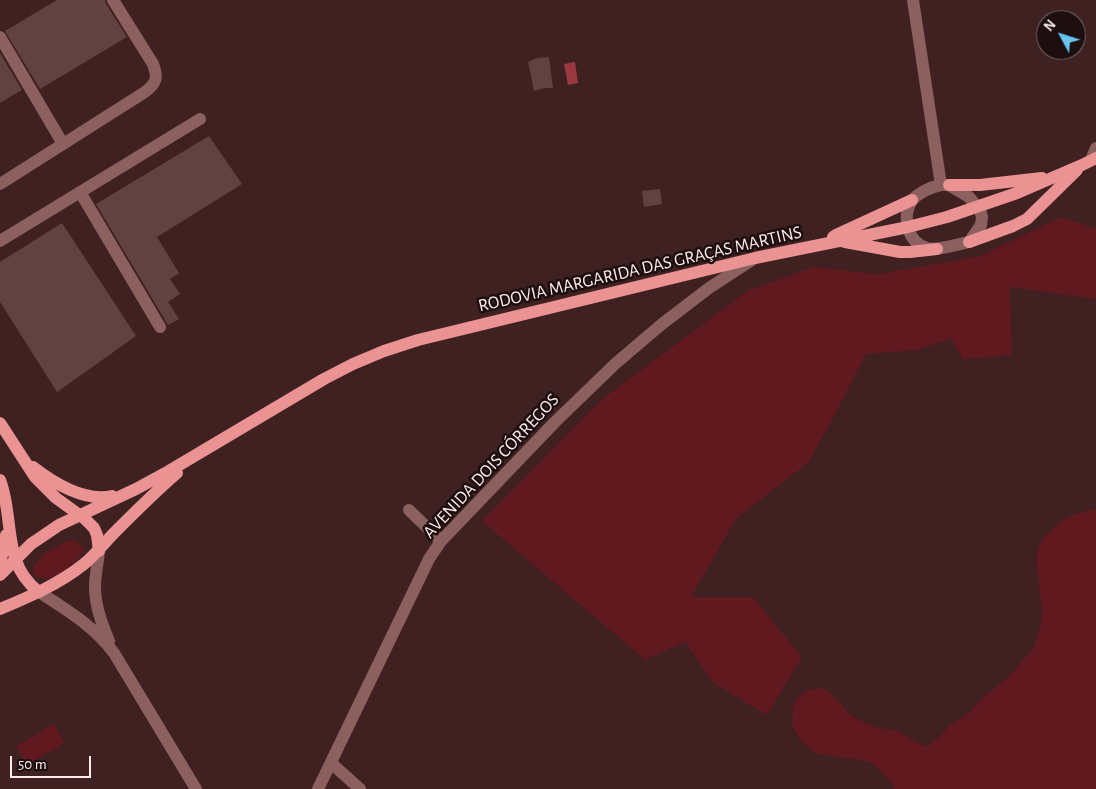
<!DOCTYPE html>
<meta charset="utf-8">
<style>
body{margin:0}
#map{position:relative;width:1096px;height:789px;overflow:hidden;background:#3f2121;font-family:"Alegreya Sans",sans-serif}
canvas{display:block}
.north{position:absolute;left:1036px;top:10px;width:50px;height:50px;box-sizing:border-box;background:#1d0f0f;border:1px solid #776868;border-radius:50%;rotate:310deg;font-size:14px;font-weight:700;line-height:20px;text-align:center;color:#feeded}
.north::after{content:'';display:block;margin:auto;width:18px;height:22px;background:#66c4ef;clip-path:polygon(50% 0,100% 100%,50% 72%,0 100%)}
.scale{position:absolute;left:10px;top:756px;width:81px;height:22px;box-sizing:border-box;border:2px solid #feeded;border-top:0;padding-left:6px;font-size:15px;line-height:18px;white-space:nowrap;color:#feeded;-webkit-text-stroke:4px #1d0f0f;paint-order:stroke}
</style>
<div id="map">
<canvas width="1096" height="789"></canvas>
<div class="north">N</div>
<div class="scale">50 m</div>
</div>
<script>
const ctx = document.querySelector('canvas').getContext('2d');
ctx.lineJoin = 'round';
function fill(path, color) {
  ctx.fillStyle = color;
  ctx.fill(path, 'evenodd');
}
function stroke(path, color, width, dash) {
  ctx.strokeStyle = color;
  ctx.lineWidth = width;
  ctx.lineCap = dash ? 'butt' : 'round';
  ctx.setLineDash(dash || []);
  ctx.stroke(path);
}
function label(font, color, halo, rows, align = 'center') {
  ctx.font = font + ' "Alegreya Sans",sans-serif';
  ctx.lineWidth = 5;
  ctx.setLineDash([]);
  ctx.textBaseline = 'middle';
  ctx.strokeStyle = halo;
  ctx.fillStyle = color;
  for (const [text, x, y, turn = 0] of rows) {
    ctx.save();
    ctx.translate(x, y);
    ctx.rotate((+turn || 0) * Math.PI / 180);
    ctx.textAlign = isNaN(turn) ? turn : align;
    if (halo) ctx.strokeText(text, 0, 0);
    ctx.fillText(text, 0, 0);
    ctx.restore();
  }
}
const green = new Path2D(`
 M 1061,217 L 1096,229 L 1096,299 L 1010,287 L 1012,355 L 963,359 L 951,338 L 918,350 L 866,354 L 841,403 L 809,462 L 736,519 L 691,597 L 753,597 L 802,657 L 767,715 L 713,683 L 685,642 L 645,660 L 482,521 L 601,400 L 747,291 L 813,267 L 878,274 L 980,256 Z
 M 1096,509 L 1096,789 L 895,789 L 885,775 L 870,762 L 815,753 L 800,740 L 792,725 L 793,704 L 806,690 L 824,688 L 839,701 L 849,714 L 863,722 L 879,728 L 897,731 L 926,747 L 939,737 L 952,723 L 967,715 L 980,700 L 1007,678 L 1033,649 L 1039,632 L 1042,614 L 1036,557 L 1041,541 L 1054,527 L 1067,517 L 1085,511 Z
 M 67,541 C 76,540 79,543 85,549 C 79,560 59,577 47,578 C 43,579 39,577 35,576 L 32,569 L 42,555 Z
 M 54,724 L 65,743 L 27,765 L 16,746 Z`);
const water = new Path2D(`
 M 575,62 L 578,83 L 568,85 L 564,64 Z`);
const building = new Path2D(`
 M 57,0 L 105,0 L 106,4 L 127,37 L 40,89 L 5,31 Z
 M 0,53 L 22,90 L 0,103 Z
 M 549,57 L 553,88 L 544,88 L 534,91 L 528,62 L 537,58 Z
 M 209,136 L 242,184 L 157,237 L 179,273 L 170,279 L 180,294 L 168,302 L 179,319 L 168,325 L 96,204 Z
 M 660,189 L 662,204 L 644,207 L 642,191 Z
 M 62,223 L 136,336 L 57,392 L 0,302 L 0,262 Z`);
const minor = new Path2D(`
 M 913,0 L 941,185
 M 0,37 L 63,144
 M 1091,160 L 1096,148
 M 0,184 L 145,92 C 157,83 158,77 153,64 L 113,0
 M 941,185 L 949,185 L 969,197 L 980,210 L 982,217 L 981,225 L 969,242 C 958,244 938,251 927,248 C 908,243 902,218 911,202 C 917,193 931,187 941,185 Z
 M 80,192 L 160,327
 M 0,241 L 200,119
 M 409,510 L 441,541
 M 99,551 C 98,563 95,575 95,587 C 95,606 102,624 109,641
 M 39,592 C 67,610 94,626 114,653 L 196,789
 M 331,763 L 360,789
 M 318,789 L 429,559 L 441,541 L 555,422 L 615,364 L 662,324 L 709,288 L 752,260`);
const major = new Path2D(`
 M 949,185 L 980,185 L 1042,178
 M 833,237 L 836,235 L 912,200
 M 845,242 L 900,252 L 910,252 L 937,249
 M 969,242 L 1013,226 L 1027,219 L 1077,170
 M 0,423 L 35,477 L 56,498 L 85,519 L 94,528 L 97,535 L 99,551
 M 33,467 C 55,484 84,502 112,496
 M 0,480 C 15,519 1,563 39,592
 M 0,562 L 4,548 L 6,535
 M 0,575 L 31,544 L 59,525 L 136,489 L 169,471 L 324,379 L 353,364 L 384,351 L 418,340 L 755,258 L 908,227 L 947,217 L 1017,193 L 1082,165 L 1096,158
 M 0,609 C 29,597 59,584 84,564 C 96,554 105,542 116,531 C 136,511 156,491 177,473`);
const streetNames = [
 ["RODOVIA MARGARIDA DAS GRAÇAS MARTINS",640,269,-13],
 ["AVENIDA DOIS CÓRREGOS",491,466,-47]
];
fill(green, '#5f191f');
fill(water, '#9a3a40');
fill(building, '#624141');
stroke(minor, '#8b605f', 12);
stroke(major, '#eb9292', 12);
label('18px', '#feeded', '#1d0f0f', streetNames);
</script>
